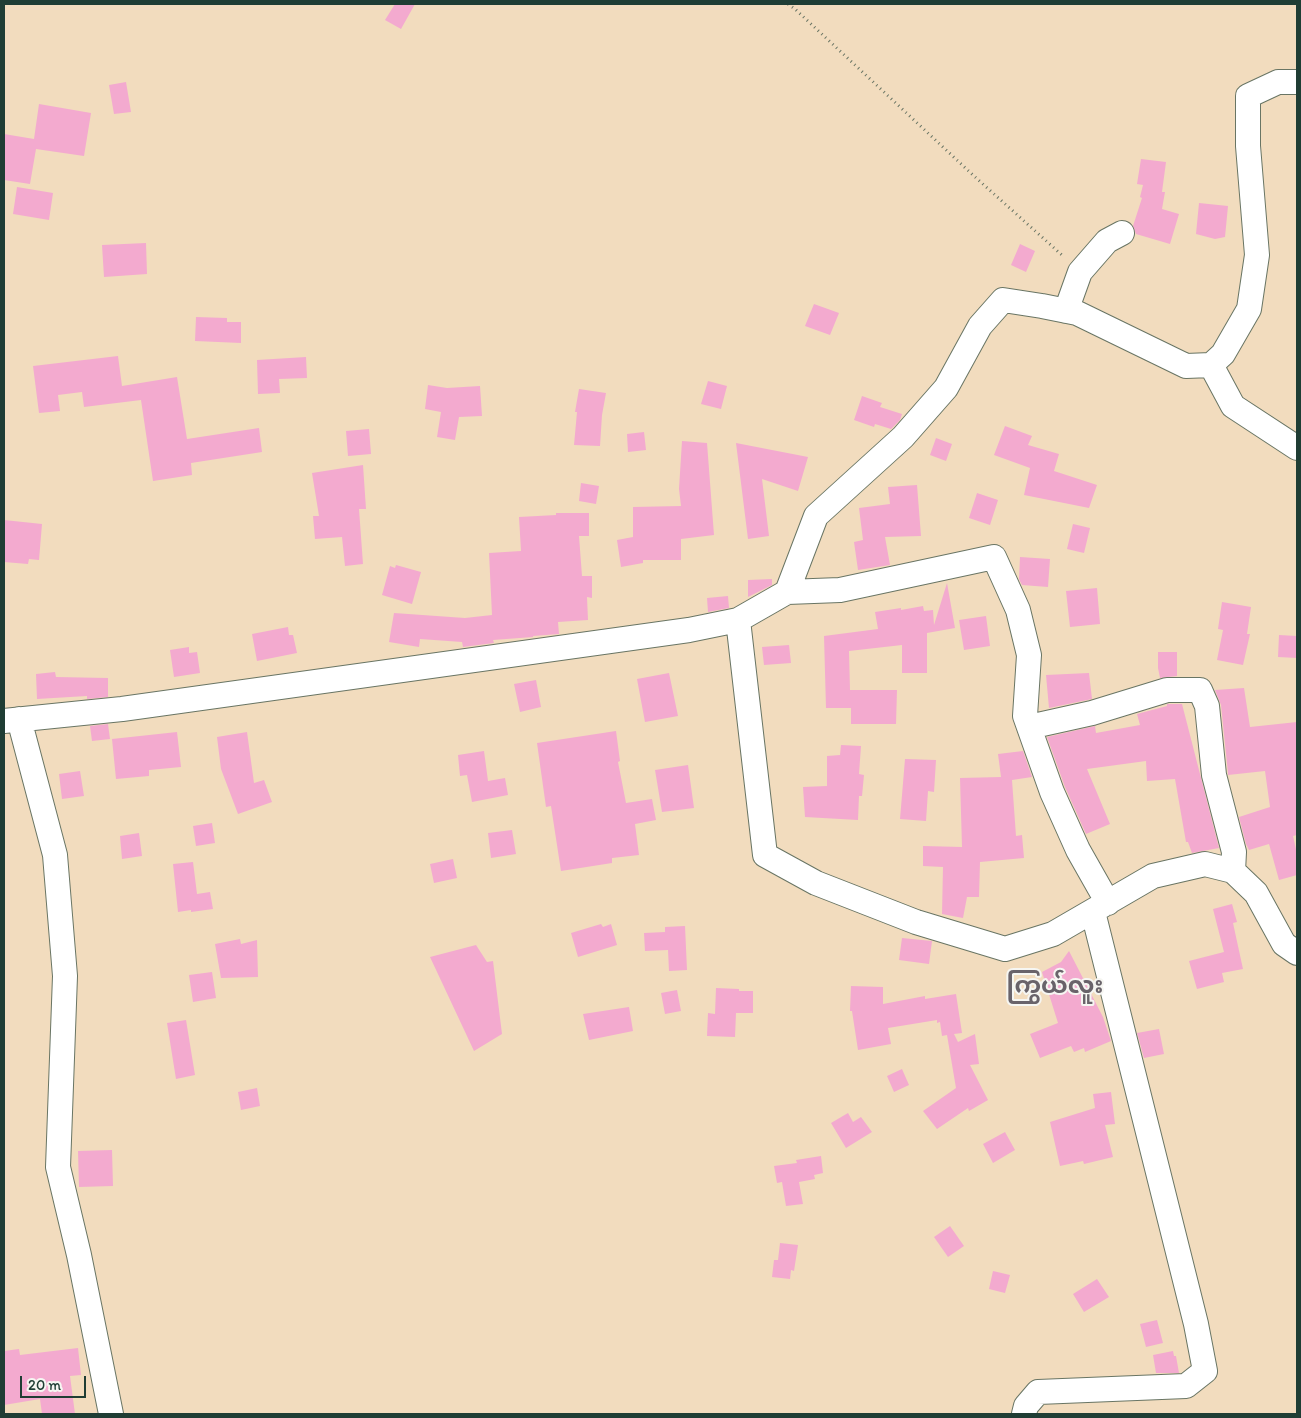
<!DOCTYPE html>
<meta charset="utf-8">
<style>
body{margin:0}
#map{position:relative;width:1301px;height:1418px;overflow:hidden;background:#f2dcbe;font-family:Itim,sans-serif}
canvas{display:block}
.frame{position:absolute;inset:0;border:5px solid #1f3d34;pointer-events:none}
.scale{position:absolute;left:20px;top:1376px;width:66px;height:22px;box-sizing:border-box;border:2px solid #1f3d34;border-top:0;padding-left:6px;font-size:15px;line-height:18px;white-space:nowrap;color:#1f3d34;-webkit-text-stroke:4px #f6f6f2;paint-order:stroke}
</style>
<div id="map">
<canvas width="1301" height="1418"></canvas>
<div class="frame"></div>
<div class="scale">20 m</div>
</div>
<script>
const ctx = document.querySelector('canvas').getContext('2d');
ctx.lineJoin = 'round';
function fill(path, color) {
  ctx.fillStyle = color;
  ctx.fill(path, 'evenodd');
}
function stroke(path, color, width, dash) {
  ctx.strokeStyle = color;
  ctx.lineWidth = width;
  ctx.lineCap = dash ? 'butt' : 'round';
  ctx.setLineDash(dash || []);
  ctx.stroke(path);
}
function label(font, color, halo, rows, align = 'center') {
  ctx.font = font + ' Itim,"Noto Sans Myanmar",sans-serif';
  ctx.lineWidth = 4;
  ctx.setLineDash([]);
  ctx.textBaseline = 'middle';
  ctx.strokeStyle = halo;
  ctx.fillStyle = color;
  for (const [text, x, y, turn = 0] of rows) {
    ctx.save();
    ctx.translate(x, y);
    ctx.rotate((+turn || 0) * Math.PI / 180);
    ctx.textAlign = isNaN(turn) ? turn : align;
    if (halo) ctx.strokeText(text, 0, 0);
    ctx.fillText(text, 0, 0);
    ctx.restore();
  }
}
const building = new Path2D(`
 M 395,4 L 415,4 L 401,29 L 385,20 Z
 M 126,82 L 131,112 L 114,114 L 109,85 Z
 M 39,104 L 91,113 L 84,156 L 36,149 L 30,184 L 4,180 L 4,134 L 34,139 Z
 M 1141,159 L 1166,162 L 1162,192 L 1165,192 L 1162,209 L 1179,214 L 1170,244 L 1136,234 L 1133,226 L 1142,198 L 1140,197 L 1143,185 L 1137,184 Z
 M 17,187 L 53,193 L 49,220 L 13,214 Z
 M 1199,203 L 1228,206 L 1225,237 L 1215,239 L 1196,234 Z
 M 146,243 L 147,274 L 104,277 L 102,245 Z
 M 1020,244 L 1035,251 L 1026,272 L 1011,265 Z
 M 814,304 L 839,313 L 830,335 L 805,326 Z
 M 196,317 L 227,318 L 227,322 L 241,322 L 241,343 L 195,341 Z
 M 118,356 L 122,386 L 177,377 L 187,439 L 259,428 L 262,452 L 191,463 L 192,475 L 153,481 L 141,400 L 84,407 L 82,392 L 90,391 L 58,395 L 60,411 L 39,413 L 33,366 Z
 M 306,357 L 307,378 L 279,379 L 280,393 L 258,394 L 257,360 Z
 M 708,381 L 727,386 L 721,409 L 701,404 Z
 M 428,385 L 447,388 L 480,386 L 482,416 L 459,417 L 455,440 L 437,437 L 441,412 L 425,409 Z
 M 579,389 L 606,393 L 602,415 L 600,446 L 574,445 L 577,412 L 575,412 Z
 M 862,396 L 882,403 L 880,407 L 902,414 L 900,420 L 891,429 L 875,424 L 874,427 L 854,420 Z
 M 1005,426 L 1032,436 L 1028,445 L 1059,454 L 1054,471 L 1097,485 L 1089,508 L 1024,495 L 1030,468 L 994,455 Z
 M 369,429 L 371,454 L 348,456 L 346,431 Z
 M 644,432 L 646,450 L 628,452 L 627,434 Z
 M 936,438 L 952,444 L 946,461 L 930,455 Z
 M 682,441 L 707,443 L 714,535 L 681,539 L 681,560 L 643,560 L 643,563 L 621,567 L 617,540 L 633,537 L 633,507 L 681,506 L 679,489 Z
 M 736,443 L 808,457 L 798,491 L 762,479 L 769,536 L 748,539 Z
 M 363,465 L 366,509 L 359,509 L 363,564 L 345,566 L 342,537 L 315,539 L 313,516 L 319,516 L 312,473 Z
 M 581,483 L 599,486 L 596,504 L 579,501 Z
 M 917,485 L 921,536 L 885,537 L 890,565 L 858,570 L 854,542 L 863,540 L 859,508 L 890,504 L 888,487 Z
 M 977,493 L 998,500 L 990,525 L 969,518 Z
 M 556,513 L 589,513 L 589,536 L 579,536 L 582,576 L 592,576 L 592,598 L 587,597 L 588,620 L 558,622 L 559,634 L 533,636 L 533,637 L 493,640 L 494,643 L 463,647 L 462,642 L 420,639 L 419,647 L 389,642 L 394,613 L 465,618 L 492,615 L 489,553 L 521,551 L 519,517 L 556,515 Z
 M 4,520 L 42,524 L 39,560 L 29,559 L 28,564 L 4,562 Z
 M 1073,524 L 1090,528 L 1084,553 L 1067,549 Z
 M 1020,557 L 1050,559 L 1048,587 L 1022,585 L 1019,579 Z
 M 396,565 L 421,572 L 412,604 L 382,595 L 390,566 L 395,568 Z
 M 772,579 L 772,585 L 748,597 L 748,580 Z
 M 947,583 L 955,628 L 927,633 L 927,673 L 902,673 L 902,645 L 849,651 L 850,690 L 897,690 L 896,724 L 851,724 L 851,708 L 826,708 L 824,636 L 878,629 L 875,612 L 901,608 L 901,610 L 923,606 L 924,611 L 933,610 L 934,625 Z
 M 1097,588 L 1100,624 L 1070,627 L 1066,591 Z
 M 728,596 L 729,608 L 708,612 L 707,598 Z
 M 1222,602 L 1251,607 L 1247,634 L 1250,634 L 1243,665 L 1217,660 L 1223,630 L 1218,629 Z
 M 986,616 L 990,646 L 964,650 L 959,620 Z
 M 288,627 L 289,635 L 293,635 L 297,653 L 257,661 L 252,634 Z
 M 1279,635 L 1297,636 L 1297,658 L 1278,657 Z
 M 789,645 L 791,663 L 764,665 L 762,647 Z
 M 189,647 L 189,653 L 197,652 L 200,673 L 174,677 L 170,650 Z
 M 1158,652 L 1177,652 L 1177,676 L 1160,678 L 1158,668 Z
 M 55,672 L 56,677 L 108,678 L 108,697 L 87,699 L 87,696 L 37,699 L 36,674 Z
 M 669,673 L 678,716 L 645,722 L 637,679 Z
 M 1089,673 L 1092,699 L 1049,708 L 1046,675 Z
 M 536,680 L 541,707 L 520,712 L 514,684 Z
 M 1244,688 L 1250,727 L 1297,722 L 1297,835 L 1293,836 L 1297,854 L 1297,875 L 1279,880 L 1269,844 L 1249,850 L 1246,844 L 1239,817 L 1270,807 L 1265,771 L 1228,775 L 1228,773 L 1221,705 L 1215,690 Z
 M 1167,704 L 1182,704 L 1219,848 L 1192,853 L 1188,842 L 1186,842 L 1175,779 L 1147,781 L 1146,761 L 1087,769 L 1110,824 L 1086,834 L 1065,787 L 1047,737 L 1095,726 L 1096,733 L 1140,725 L 1137,714 L 1167,706 Z
 M 108,724 L 110,739 L 92,741 L 90,726 Z
 M 616,731 L 620,761 L 618,762 L 626,803 L 652,799 L 656,820 L 635,824 L 639,855 L 612,858 L 612,863 L 561,871 L 551,806 L 546,807 L 537,743 Z
 M 177,732 L 181,767 L 149,770 L 149,776 L 116,779 L 112,739 Z
 M 247,732 L 254,783 L 264,780 L 272,802 L 238,814 L 221,769 L 217,737 Z
 M 841,745 L 861,746 L 859,774 L 864,775 L 862,796 L 859,796 L 858,820 L 805,817 L 803,787 L 827,786 L 827,756 L 840,755 Z
 M 484,751 L 488,781 L 505,778 L 508,795 L 472,802 L 467,775 L 460,776 L 458,755 Z
 M 1023,751 L 1032,777 L 1012,780 L 1016,836 L 1022,835 L 1024,858 L 980,862 L 979,897 L 967,897 L 963,918 L 942,914 L 943,867 L 923,866 L 923,846 L 962,847 L 960,778 L 1001,777 L 998,754 Z
 M 905,759 L 936,760 L 934,792 L 928,791 L 926,821 L 900,819 Z
 M 688,765 L 694,808 L 662,812 L 655,770 Z
 M 80,771 L 84,796 L 62,799 L 59,774 Z
 M 212,823 L 215,843 L 196,846 L 193,826 Z
 M 512,830 L 516,854 L 491,858 L 488,833 Z
 M 139,833 L 142,856 L 122,859 L 120,836 Z
 M 453,859 L 457,878 L 434,883 L 430,864 Z
 M 193,862 L 197,894 L 210,892 L 213,909 L 191,912 L 191,910 L 178,912 L 173,864 Z
 M 1232,904 L 1237,922 L 1233,923 L 1243,969 L 1222,973 L 1224,982 L 1197,989 L 1189,961 L 1224,952 L 1213,909 Z
 M 601,924 L 603,927 L 611,924 L 617,945 L 578,957 L 571,933 Z
 M 685,926 L 687,970 L 669,971 L 668,950 L 645,951 L 644,933 L 665,932 L 665,927 Z
 M 902,938 L 932,941 L 929,964 L 899,960 Z
 M 240,939 L 241,944 L 257,940 L 258,977 L 221,978 L 215,944 Z
 M 476,945 L 487,962 L 493,961 L 502,1034 L 474,1051 L 430,957 Z
 M 1069,951 L 1103,1017 L 1111,1041 L 1085,1052 L 1084,1048 L 1074,1052 L 1071,1046 L 1040,1058 L 1030,1034 L 1058,1023 L 1042,972 L 1061,962 Z
 M 212,972 L 216,998 L 193,1002 L 189,975 Z
 M 851,986 L 883,987 L 883,1004 L 925,996 L 925,999 L 956,994 L 962,1033 L 954,1034 L 958,1042 L 975,1034 L 979,1064 L 970,1065 L 988,1100 L 969,1111 L 968,1108 L 937,1129 L 923,1111 L 956,1088 L 947,1035 L 942,1036 L 940,1022 L 937,1023 L 937,1020 L 888,1028 L 891,1044 L 858,1050 L 852,1011 L 850,1011 Z
 M 716,988 L 739,989 L 739,991 L 753,991 L 753,1013 L 736,1013 L 735,1037 L 707,1036 L 708,1013 L 715,1014 Z
 M 677,990 L 681,1011 L 665,1014 L 661,993 Z
 M 629,1007 L 633,1031 L 589,1040 L 583,1014 Z
 M 186,1020 L 195,1075 L 176,1079 L 167,1023 Z
 M 1159,1029 L 1164,1054 L 1144,1058 L 1137,1033 Z
 M 902,1069 L 909,1085 L 894,1092 L 887,1076 Z
 M 257,1088 L 260,1106 L 241,1110 L 238,1092 Z
 M 1111,1092 L 1115,1124 L 1105,1125 L 1113,1157 L 1084,1164 L 1083,1161 L 1060,1166 L 1050,1122 L 1095,1108 L 1093,1094 Z
 M 848,1113 L 853,1122 L 861,1117 L 872,1132 L 846,1148 L 831,1123 Z
 M 1005,1132 L 1015,1150 L 993,1163 L 983,1144 Z
 M 112,1150 L 113,1186 L 79,1187 L 78,1151 Z
 M 821,1156 L 823,1173 L 814,1175 L 815,1179 L 799,1182 L 803,1204 L 786,1206 L 782,1182 L 777,1183 L 774,1166 L 797,1163 L 796,1160 Z
 M 950,1226 L 964,1246 L 948,1257 L 934,1237 Z
 M 780,1243 L 798,1245 L 794,1271 L 791,1270 L 790,1279 L 772,1277 L 774,1260 L 778,1260 Z
 M 993,1271 L 1010,1275 L 1005,1293 L 989,1289 Z
 M 1097,1279 L 1109,1297 L 1084,1312 L 1073,1294 Z
 M 1157,1320 L 1163,1343 L 1146,1347 L 1140,1324 Z
 M 78,1348 L 81,1375 L 70,1376 L 75,1414 L 42,1414 L 40,1399 L 4,1405 L 4,1351 L 19,1349 L 20,1355 Z
 M 1173,1351 L 1174,1356 L 1176,1356 L 1179,1373 L 1156,1373 L 1153,1355 Z`);
const path = new Path2D(`
 M 788,4 L 795,9 L 974,176 L 1063,256`);
const minor = new Path2D(`
 M 1066,311 L 1080,272 L 1107,241 L 1122,233
 M 1211,365 L 1233,406 L 1297,448
 M 787,592 L 840,590 L 994,557 L 1018,610 L 1029,655 L 1025,716 L 1052,792 L 1078,850 L 1108,903
 M 738,620 L 787,592 L 816,516 L 903,437 L 946,388 L 980,326 L 1003,300 L 1042,306 L 1077,313 L 1186,366 L 1211,365 L 1223,354 L 1249,309 L 1257,255 L 1248,146 L 1248,96 L 1278,82 L 1297,82
 M 19,719 L 55,855 L 65,976 L 58,1167 L 79,1255 L 111,1414
 M 4,721 L 122,709 L 689,630 L 738,620 L 765,855 L 816,883 L 916,922 L 1005,949 L 1053,934 L 1153,876 L 1205,864 L 1233,871 L 1256,893 L 1284,944 L 1297,953
 M 1029,727 L 1092,713 L 1167,690 L 1200,690 L 1207,706 L 1214,775 L 1234,852 L 1233,871
 M 1024,1414 L 1026,1406 L 1038,1392 L 1186,1386 L 1205,1371 L 1196,1324 L 1093,912`);
const quarterNames = [
 ["ကြွယ်လူး",1055,987]
];
fill(building, '#f3aacf');
stroke(minor, '#697564', 26);
stroke(path, '#697564', 3, [1, 4]);
stroke(minor, '#fff', 24);
label('bold 24px', '#69636a', '#f6f6f2', quarterNames);
</script>
